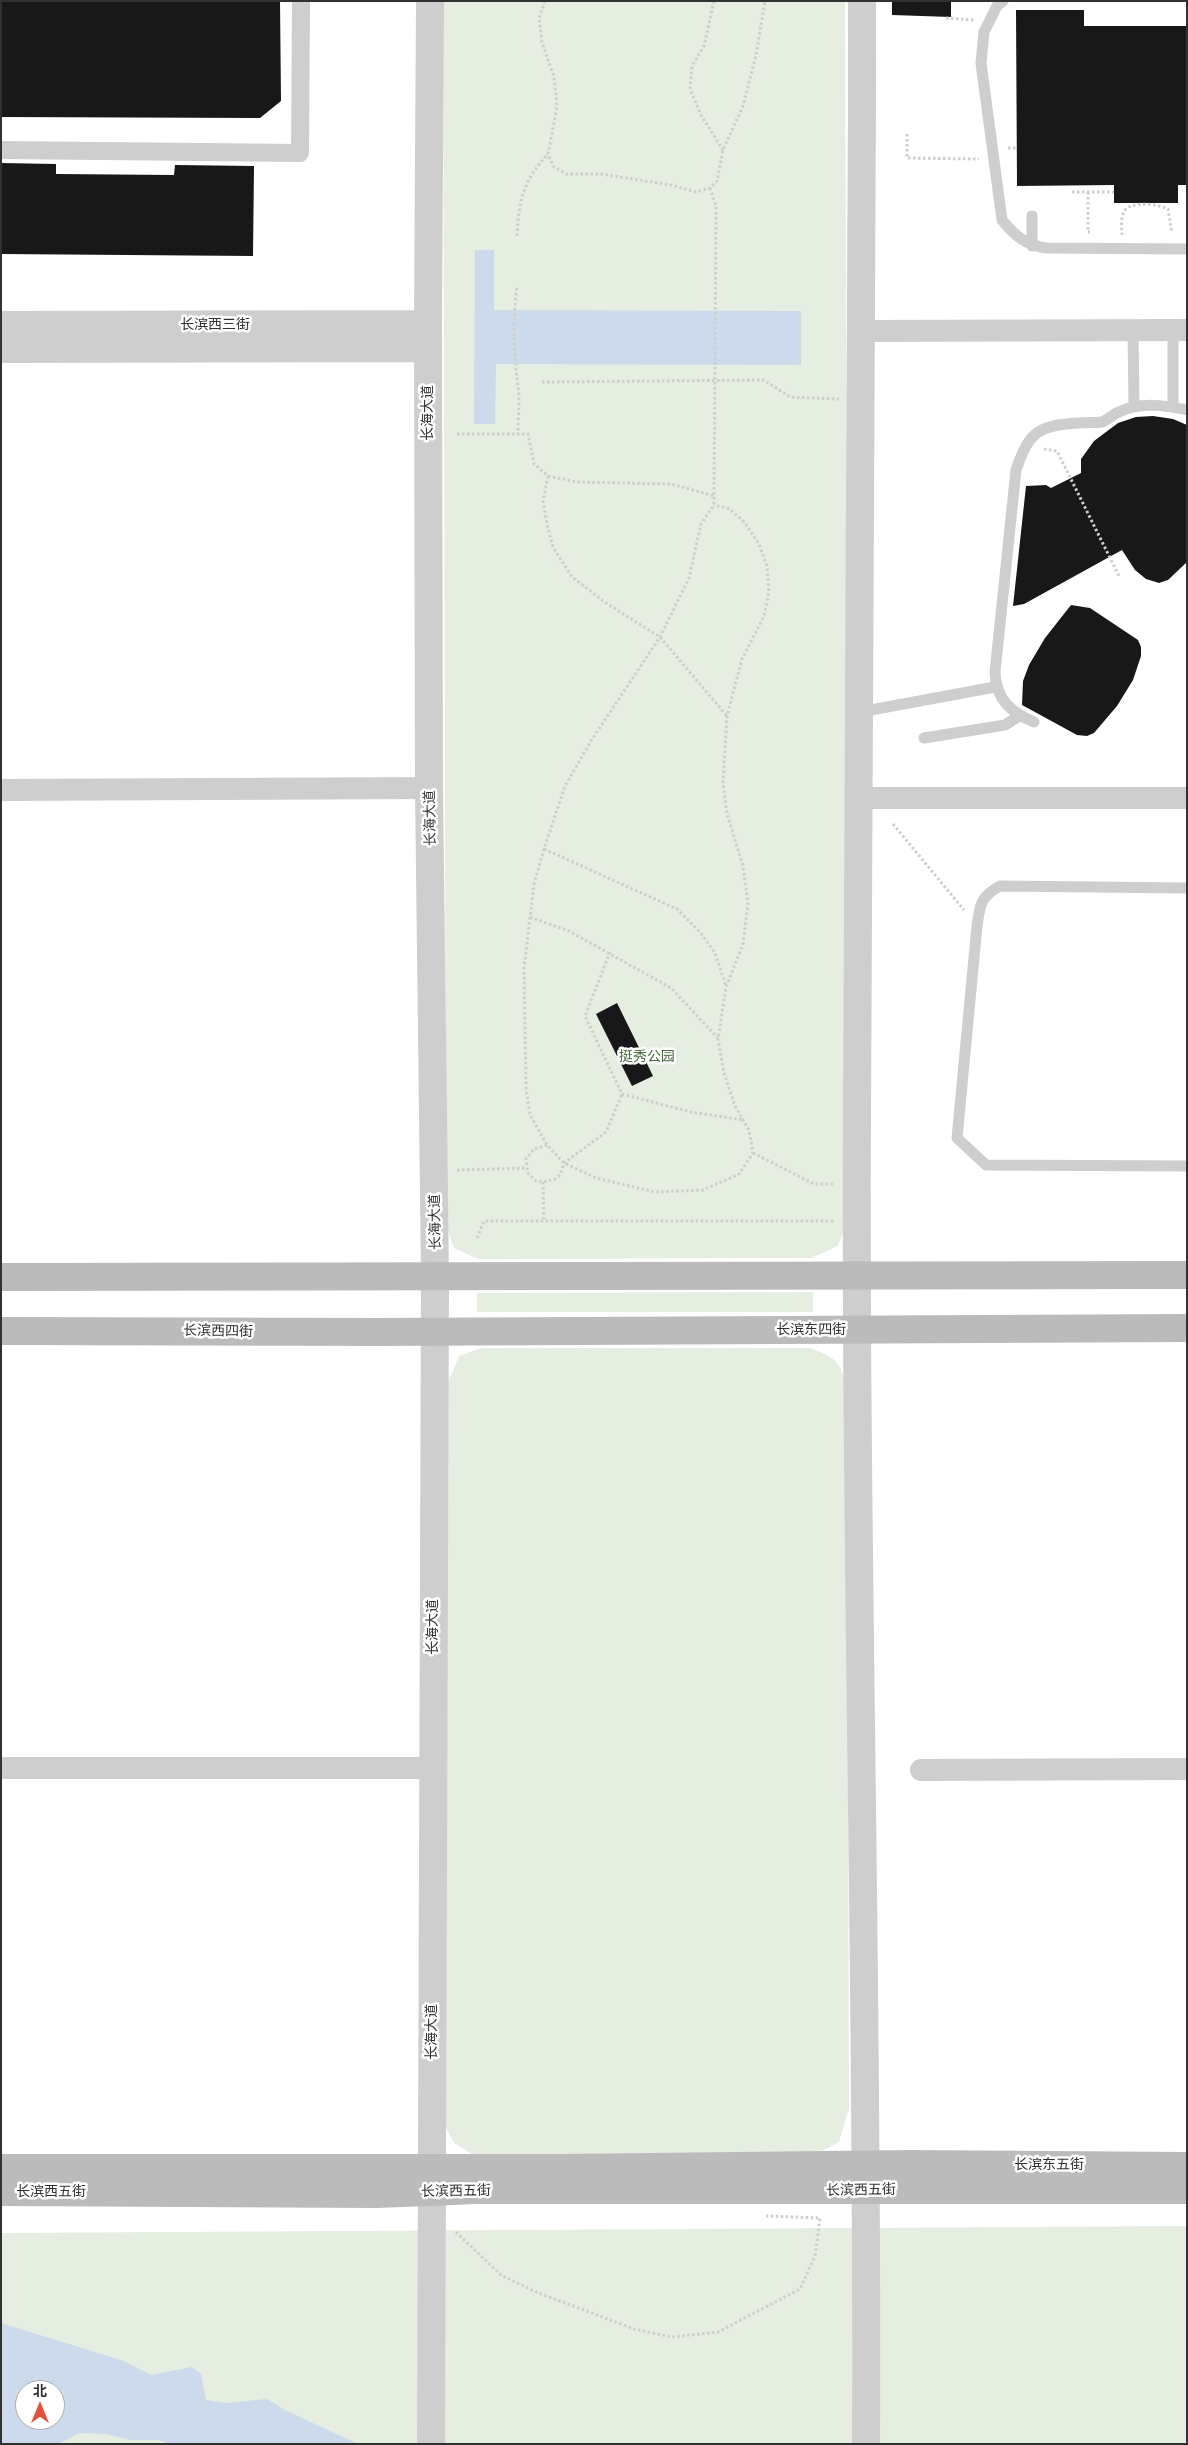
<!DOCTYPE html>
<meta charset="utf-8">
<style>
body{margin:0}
#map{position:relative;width:1188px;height:2445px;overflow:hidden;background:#fff;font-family:"Golos Text","Noto Sans SC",sans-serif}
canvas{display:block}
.frame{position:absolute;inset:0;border:2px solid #313131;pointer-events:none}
.north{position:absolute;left:15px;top:2380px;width:50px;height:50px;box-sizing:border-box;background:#fff;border:1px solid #adadad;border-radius:50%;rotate:0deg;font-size:14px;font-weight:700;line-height:20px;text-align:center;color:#313131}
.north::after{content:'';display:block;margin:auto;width:18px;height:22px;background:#e2513a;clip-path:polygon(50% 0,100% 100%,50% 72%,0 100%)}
</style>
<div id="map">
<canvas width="1188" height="2445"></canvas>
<div class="frame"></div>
<div class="north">北</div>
</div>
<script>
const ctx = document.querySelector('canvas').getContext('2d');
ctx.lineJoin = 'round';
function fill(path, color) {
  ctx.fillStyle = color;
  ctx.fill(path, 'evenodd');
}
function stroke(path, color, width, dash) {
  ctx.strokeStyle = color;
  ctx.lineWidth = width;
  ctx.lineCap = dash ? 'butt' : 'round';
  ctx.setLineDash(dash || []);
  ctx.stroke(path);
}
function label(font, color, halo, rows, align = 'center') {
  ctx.font = font + ' "Golos Text","Noto Sans SC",sans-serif';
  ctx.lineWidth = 5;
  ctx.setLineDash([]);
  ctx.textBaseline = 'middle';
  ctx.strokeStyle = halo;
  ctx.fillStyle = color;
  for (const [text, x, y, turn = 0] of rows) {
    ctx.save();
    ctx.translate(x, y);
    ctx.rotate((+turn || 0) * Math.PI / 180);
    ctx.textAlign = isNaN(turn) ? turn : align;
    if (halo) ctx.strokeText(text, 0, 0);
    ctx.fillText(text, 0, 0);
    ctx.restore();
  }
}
const green = new Path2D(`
 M 443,1 L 845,1 L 849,1217 L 838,1246 L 811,1258 L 478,1259 L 454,1248 L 446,1226 Z
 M 813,1292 L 813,1312 L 477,1312 L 477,1293 Z
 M 481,1348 L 810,1348 C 840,1360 841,1362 847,1393 L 849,2108 L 839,2142 L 814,2155 L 475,2156 L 454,2143 L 444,2124 L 448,1383 L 459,1356 Z
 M 1187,2226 L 1187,2444 L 1,2444 L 1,2233 ZM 25,2390 L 55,2390 L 55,2420 L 25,2420 Z`);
const water = new Path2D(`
 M 475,250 L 494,250 L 494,310 L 801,311 L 801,365 L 496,364 L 495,424 L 474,424 Z
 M 1,2323 L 124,2361 L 151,2375 L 192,2367 L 201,2374 L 206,2400 L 226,2403 L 267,2399 L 285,2410 L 358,2444 L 169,2444 L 159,2440 L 130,2440 L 106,2434 L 79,2433 L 59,2444 L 1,2444 ZM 25,2390 L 55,2390 L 55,2420 L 25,2420 Z`);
const building = new Path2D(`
 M 1,1 L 280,1 L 281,101 L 260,118 L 1,117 Z
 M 892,1 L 951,1 L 951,17 L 892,15 Z
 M 1016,10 L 1084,10 L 1084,26 L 1187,26 L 1187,185 L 1178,185 L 1178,203 L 1114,203 L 1114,185 L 1017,186 Z
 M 1,163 L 56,164 L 56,174 L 174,175 L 175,165 L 254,166 L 253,256 L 1,254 Z
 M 1153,416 L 1173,419 L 1187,425 L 1187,562 L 1168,580 L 1159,583 L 1146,579 L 1135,570 L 1122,550 L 1024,604 L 1013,606 L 1026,486 L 1046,485 L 1051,488 L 1081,473 L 1081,459 L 1094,441 L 1118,423 L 1136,417 Z
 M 1071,605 L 1090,608 L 1138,640 L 1141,647 L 1141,656 L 1133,680 L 1117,706 L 1094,733 L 1087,736 L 1077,735 L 1022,705 L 1023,681 L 1029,665 L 1045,638 Z
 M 617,1003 L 653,1076 L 632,1086 L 596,1014 Z`);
const path = new Path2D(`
 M 545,1 L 539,18 L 542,42 L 554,77 L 557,107 L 548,154 L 553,166 L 566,174 L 601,174 L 671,185 L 696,192 L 710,188 L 717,181 L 723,150 L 743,106 L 756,55 L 765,1
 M 714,1 L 704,46 L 692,66 L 690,89 L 701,115 L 723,150
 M 946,18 L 974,20
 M 907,134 L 907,158 L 979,159
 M 1008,148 L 1017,148
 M 710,188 L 716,206 L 714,505 L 701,524 L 689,578 L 660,637 L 591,741 L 565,786 L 544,849 L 534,884 L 524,968 L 526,1088 L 530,1115 L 547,1145 L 564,1163 L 596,1178 L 655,1192 L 703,1190 L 739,1174 L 753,1153 L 749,1130 L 735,1106 L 724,1073 L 718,1039 L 726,987 L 743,944 L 748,904 L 743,866 L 727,814 L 723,784 L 727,716 L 742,659 L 764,616 L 769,592 L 767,566 L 759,544 L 745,523 L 730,509 L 714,505
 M 1072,192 L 1114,192
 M 1088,192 L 1088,232 L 1090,232
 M 1122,235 C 1122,227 1120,217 1125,210 C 1132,201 1159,204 1168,209 L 1172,233
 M 517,236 C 519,200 523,181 548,154
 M 517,288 C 512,321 514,354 518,386 C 520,401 518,418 518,434
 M 542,382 L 764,380 L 790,397 L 839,399
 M 457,434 L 528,434 L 534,464 L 548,476 L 577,482 L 672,484 L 714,496
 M 1044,449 L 1057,451 L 1119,576
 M 548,476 L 543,501 L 547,524 L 553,547 L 572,577 L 606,603 L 660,637 L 727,716
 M 893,824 L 964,910
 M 544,849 L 677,909 L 700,932 L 715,953 L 726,986
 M 530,917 L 569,931 L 671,988 L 718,1038
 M 610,952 L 585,1016 L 622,1094 L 691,1112 L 743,1120
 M 547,1145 L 534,1149 L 526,1159 L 528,1173 L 536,1181 L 543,1182 L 555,1179 L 560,1175 L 564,1163 L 606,1132 L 622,1094
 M 753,1153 L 814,1184 L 834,1184
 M 457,1170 L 526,1168
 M 543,1182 L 544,1221
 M 477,1238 L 484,1221 L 835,1221
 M 456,2232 L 501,2275 L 536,2292 L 634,2329 L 672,2337 L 718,2332 L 800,2289 L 815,2256 L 820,2218 L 766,2216`);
const service = new Path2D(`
 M 1003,1 L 997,6 L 984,32 L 981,63 L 1002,220 C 1015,236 1026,245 1046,248 L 1187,249
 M 1032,216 L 1032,246
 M 1133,330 L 1134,407
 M 1173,330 L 1173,407
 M 860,712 L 995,687
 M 1034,722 C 1010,712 996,699 995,672 L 1016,470 C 1029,432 1038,425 1079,423 C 1087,422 1095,423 1102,422 C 1108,420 1113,414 1119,412 C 1140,402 1164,405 1187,410
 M 924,738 L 1005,725 L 1019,716
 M 1187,888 L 1000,886 C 980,897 980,905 977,926 L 957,1138 L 986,1165 L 1187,1166`);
const pedestrian = new Path2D(`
 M 1,150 L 300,153 L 301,1`);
const minor = new Path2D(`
 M 862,331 L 1187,330
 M 1,790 L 429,788
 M 860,798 L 1187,798
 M 1,1768 L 432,1768
 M 921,1770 L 1187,1769`);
const tertiary = new Path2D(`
 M 430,1 L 428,324 L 429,788 L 435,1278 L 431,2444
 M 862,1 C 863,443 855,885 857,1327 C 859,1699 868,2071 866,2444
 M 1,325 L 428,324
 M 1,349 L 428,348`);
const secondary = new Path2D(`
 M 1,1277 L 1187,1275
 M 1,1331 L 377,1332 L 1187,1328
 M 1,2168 L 563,2168 L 911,2164 L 1187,2166
 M 1,2192 L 377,2194 L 476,2190 L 1187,2190`);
const streetNames = [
 ["长滨西三街",215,325],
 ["长海大道",428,413,-90],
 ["长海大道",430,818,-91],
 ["长海大道",435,1222,-91],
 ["长滨东四街",811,1330],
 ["长滨西四街",218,1331,1],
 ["长海大道",433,1627,-90],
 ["长海大道",432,2032,-90],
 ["长滨东五街",1049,2165],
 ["长滨西五街",861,2190,-1],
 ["长滨西五街",456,2191,-1],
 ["长滨西五街",51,2192]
];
const parkNames = [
 ["挺秀公园",647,1057]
];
fill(green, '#e5eee0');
fill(water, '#cddaec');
fill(building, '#181818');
stroke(path, '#cecece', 3, [2.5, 2.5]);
stroke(service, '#cecece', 11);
stroke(pedestrian, '#cecece', 18);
stroke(minor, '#cecece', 22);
stroke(tertiary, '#cecece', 28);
stroke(secondary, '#bbb', 28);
label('14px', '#313131', '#fff', streetNames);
label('14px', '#4b6d3f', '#fff', parkNames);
</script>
